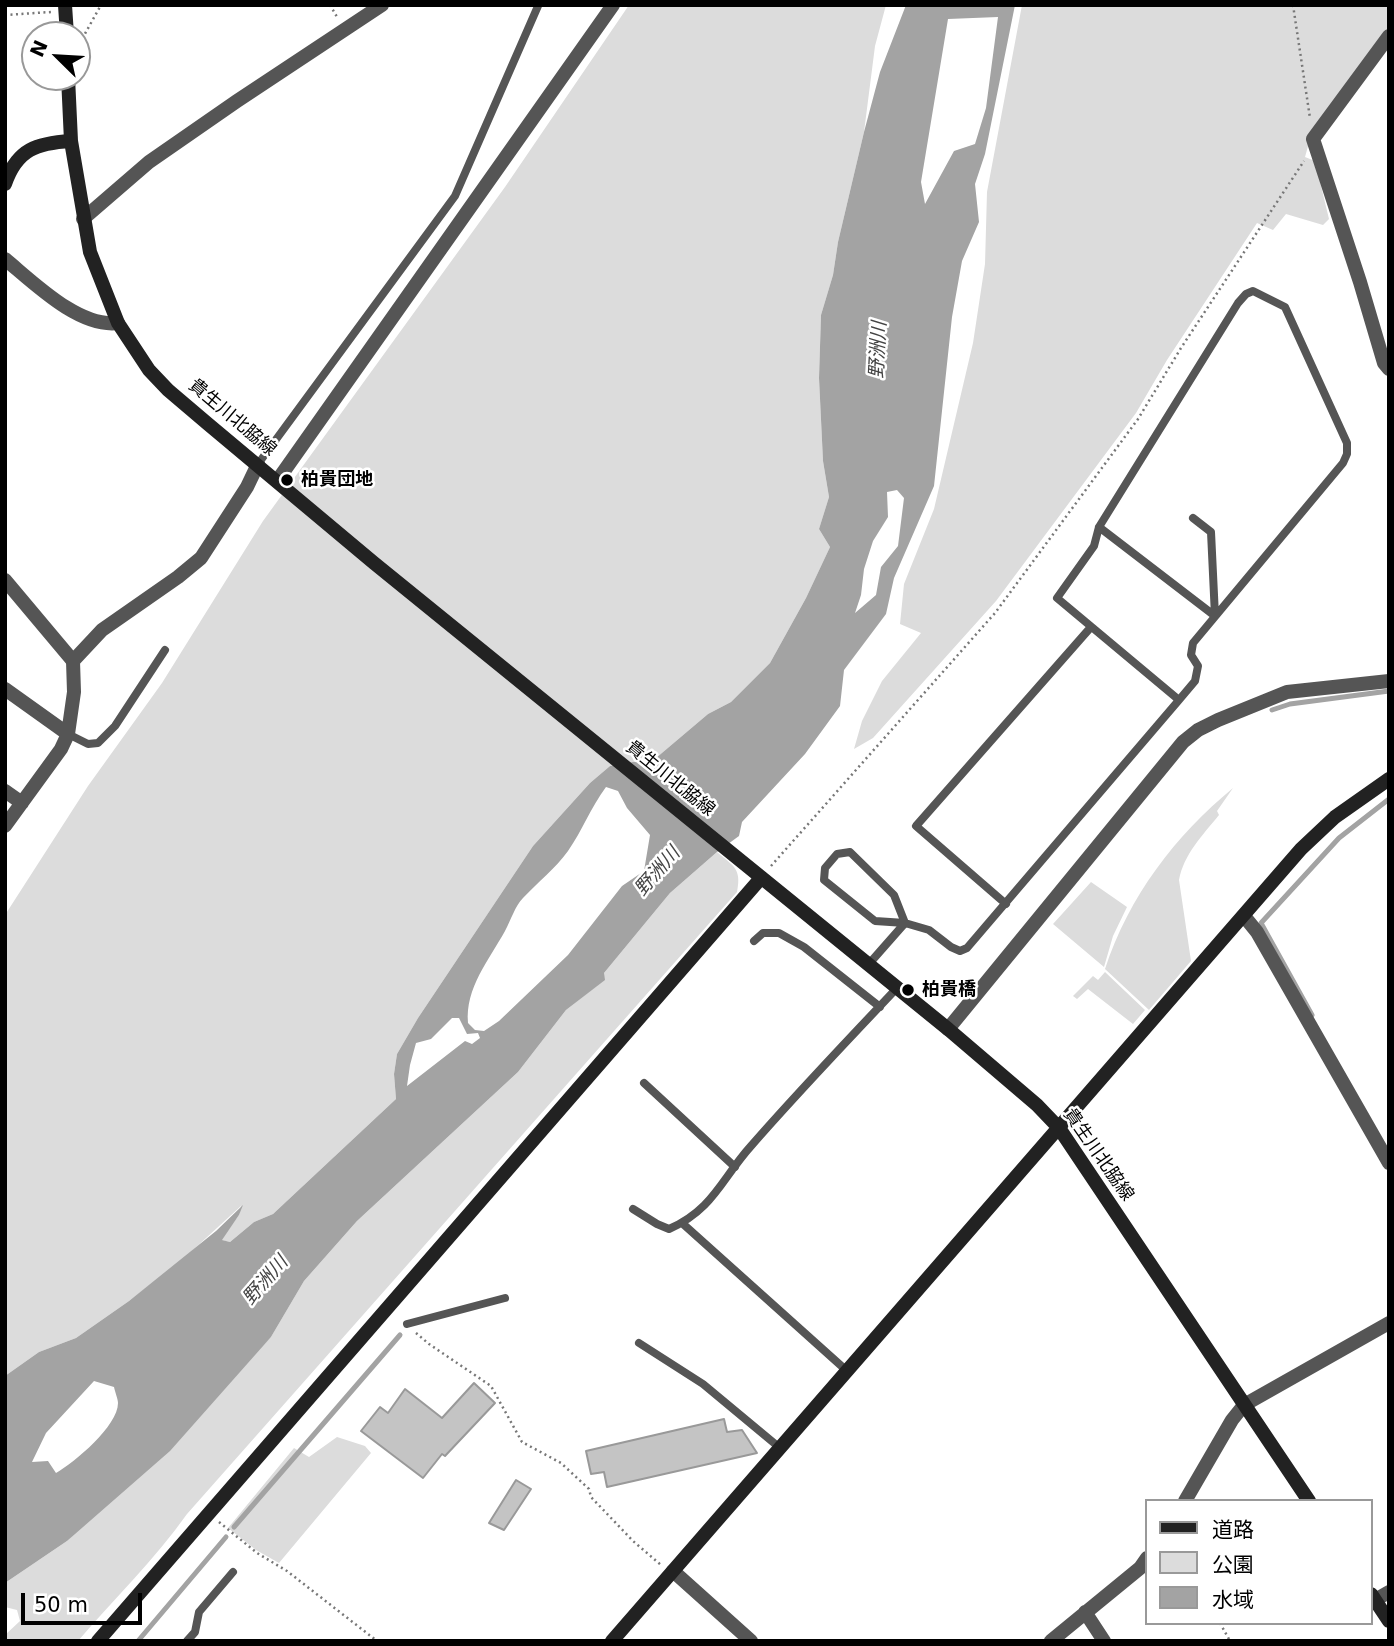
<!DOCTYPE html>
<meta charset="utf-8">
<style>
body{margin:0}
#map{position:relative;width:1394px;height:1646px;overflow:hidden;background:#fff;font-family:"DejaVu Sans","Noto Sans JP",sans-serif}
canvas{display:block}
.frame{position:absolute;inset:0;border:7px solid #000;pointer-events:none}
.legend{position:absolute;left:1145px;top:1499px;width:228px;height:126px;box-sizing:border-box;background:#fff;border:2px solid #999;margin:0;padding:9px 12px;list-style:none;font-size:21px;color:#000}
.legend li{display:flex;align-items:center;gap:14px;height:35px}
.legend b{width:35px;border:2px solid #999}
.north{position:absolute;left:21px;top:21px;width:70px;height:70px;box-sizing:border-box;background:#fff;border:2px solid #999;border-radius:50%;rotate:294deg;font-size:19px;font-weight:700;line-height:28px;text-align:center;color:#000}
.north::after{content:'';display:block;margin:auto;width:24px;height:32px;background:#000;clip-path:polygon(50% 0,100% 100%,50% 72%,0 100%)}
.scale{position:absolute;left:21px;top:1593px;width:121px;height:32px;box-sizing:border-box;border:4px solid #000;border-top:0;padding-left:9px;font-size:21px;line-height:24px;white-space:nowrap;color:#000;-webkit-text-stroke:5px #fff;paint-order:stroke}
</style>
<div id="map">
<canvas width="1394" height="1646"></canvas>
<div class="frame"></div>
<ul class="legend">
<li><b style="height:9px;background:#222"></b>道路</li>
<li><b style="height:19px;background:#dcdcdc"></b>公園</li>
<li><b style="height:19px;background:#a3a3a3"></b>水域</li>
</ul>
<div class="north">N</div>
<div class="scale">50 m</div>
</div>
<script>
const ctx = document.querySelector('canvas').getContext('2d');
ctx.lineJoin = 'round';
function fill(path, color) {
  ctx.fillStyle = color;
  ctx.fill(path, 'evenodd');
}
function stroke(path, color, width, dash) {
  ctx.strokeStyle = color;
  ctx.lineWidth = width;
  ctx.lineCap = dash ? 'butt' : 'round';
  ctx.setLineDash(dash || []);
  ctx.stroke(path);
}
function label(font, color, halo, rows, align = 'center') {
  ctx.font = font + ' "DejaVu Sans","Noto Sans JP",sans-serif';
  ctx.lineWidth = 5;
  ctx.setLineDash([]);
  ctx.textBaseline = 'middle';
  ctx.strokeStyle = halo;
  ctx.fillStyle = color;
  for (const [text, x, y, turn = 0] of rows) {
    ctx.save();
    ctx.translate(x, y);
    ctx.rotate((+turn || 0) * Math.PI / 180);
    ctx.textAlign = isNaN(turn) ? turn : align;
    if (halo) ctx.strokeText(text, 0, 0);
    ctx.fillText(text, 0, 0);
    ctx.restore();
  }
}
const green = new Path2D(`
 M 629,5 L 886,5 L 875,46 L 864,132 L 838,242 L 833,275 L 821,315 L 819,378 L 823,461 L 829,497 L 819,529 L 830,547 L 806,598 L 770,663 L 731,702 L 708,714 L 656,758 L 610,766 L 590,783 L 533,846 L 418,1018 L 397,1054 L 394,1074 L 396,1099 L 273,1214 L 254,1222 L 230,1242 L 221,1240 L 239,1215 L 241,1206 L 182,1260 L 129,1301 L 76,1338 L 39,1352 L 5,1376 L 5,915 L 88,786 L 162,683 L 263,521 L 505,187 Z
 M 1022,5 L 1389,5 L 1389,31 L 1310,139 L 1305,157 L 1315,161 L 1329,219 L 1323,225 L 1286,214 L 1273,230 L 1257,223 L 1167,360 L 1136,413 L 996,601 L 873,738 L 854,749 L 862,721 L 882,681 L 921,633 L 900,624 L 904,584 L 934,509 L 973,343 L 985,264 L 987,192 Z
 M 1233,788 L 1217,811 L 1219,815 C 1202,836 1184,854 1179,880 L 1191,961 L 1149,1010 L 1105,969 C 1129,896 1175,836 1233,788 Z
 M 717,852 C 733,866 742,868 737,892 L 187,1514 C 155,1559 114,1599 78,1641 L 5,1641 L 5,1635 L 20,1621 L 17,1610 L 5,1607 L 5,1583 L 67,1541 L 271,1337 L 304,1281 L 357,1221 L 518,1072 L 566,1010 L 604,980 L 604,973 L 670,893 Z
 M 1091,882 L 1127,907 L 1113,936 L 1104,967 L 1053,924 Z
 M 1105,972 L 1145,1010 L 1133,1024 L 1088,989 L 1077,999 L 1073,996 L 1093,976 L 1098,980 Z
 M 337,1437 L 365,1446 L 371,1453 L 279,1563 L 256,1550 L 228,1528 L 294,1448 L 309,1457 Z`);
const water = new Path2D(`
 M 906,5 L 1015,5 L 985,154 L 975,184 L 979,222 L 962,261 L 952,317 L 934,486 L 894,578 L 886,614 L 844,670 L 840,706 L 805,754 L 742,822 L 739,836 L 717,852 L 670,893 L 604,973 L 605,980 L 566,1010 L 518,1072 L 357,1221 L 304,1281 L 271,1337 L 170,1451 L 67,1541 L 5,1583 L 5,1376 L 39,1352 L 76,1338 L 129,1301 L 216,1231 L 243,1205 L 239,1215 L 222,1240 L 230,1242 L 254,1222 L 273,1214 L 396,1099 L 394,1074 L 397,1054 L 418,1018 L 533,846 L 590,783 L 610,766 L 656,758 L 708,714 L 731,702 L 770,663 L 806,598 L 830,547 L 819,529 L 829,497 L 823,461 L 819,378 L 821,315 L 833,275 L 838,242 L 864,132 L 880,72 ZM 998,17 L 986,108 L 975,144 L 954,151 L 925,204 L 921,182 L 948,19 ZM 897,490 L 904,498 L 898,546 L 881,567 L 876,595 L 855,613 L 861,595 L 864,569 L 873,541 L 888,517 L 887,492 ZM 606,787 L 618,791 L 627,808 L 650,835 L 644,871 L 622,886 L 568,955 L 499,1021 L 484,1031 L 475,1030 L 468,1023 C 465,988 489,960 505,931 C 511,920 515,906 523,898 C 538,882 555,869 568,851 C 582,831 591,807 606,787 ZM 452,1018 L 459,1018 L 467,1034 L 478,1033 L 480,1038 L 472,1044 L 465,1041 L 407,1086 L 410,1065 L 416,1043 L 431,1039 ZM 94,1381 L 114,1387 C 115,1392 118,1399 118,1403 C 118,1426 75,1462 56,1473 L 48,1461 L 32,1462 L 46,1433 Z`);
const stream = new Path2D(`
 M 1272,710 L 1290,704 L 1389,691
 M 1312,1015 L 1261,923 L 1339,838 L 1389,799
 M 234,1527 L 400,1335
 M 138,1641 L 226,1537`);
const building = new Path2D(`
 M 474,1383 L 495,1403 L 445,1456 L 442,1454 L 423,1478 L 361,1431 L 380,1407 L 388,1413 L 405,1389 L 442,1418 Z
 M 724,1419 L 727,1432 L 742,1430 L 757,1453 L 607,1487 L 604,1472 L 591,1474 L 586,1451 Z
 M 516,1480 L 531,1489 L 504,1530 L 489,1523 Z`);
const path = new Path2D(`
 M 330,5 L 337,17
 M 1293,5 L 1310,118
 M 5,15 L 51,12
 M 77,48 L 101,5
 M 771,866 L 995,613 L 1138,419 L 1181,348 L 1304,161
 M 416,1333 L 429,1344 L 491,1386 L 522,1442 L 561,1463 L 589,1489 L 591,1497 L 633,1541 L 661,1565
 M 219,1522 L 257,1553 L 287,1571 L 377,1641
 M 1220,1623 L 1230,1641`);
const lane = new Path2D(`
 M 258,464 L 455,196 L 538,6
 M 1193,518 L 1211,532 L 1215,616
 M 1099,527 L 1215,616
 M 68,734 L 88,744 L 98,743 L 115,726 L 165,650
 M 1006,904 L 916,826 L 1091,627
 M 905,923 L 894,895 L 850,852 L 837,854 L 825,868 L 824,880 L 875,921 L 905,923 L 929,930 L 951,947 L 960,951 L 967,948 L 1179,700 L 1195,681 L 1198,666 L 1191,655 L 1193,643 L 1343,463 L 1347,454 L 1347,443 L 1285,307 L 1253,291 L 1246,294 L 1238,303 L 1099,527 L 1094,546 L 1057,598 L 1179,700
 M 754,941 L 763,933 L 779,933 L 804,947 L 880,1007
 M 868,965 L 905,923
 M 644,1083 L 735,1167
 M 633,1209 L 657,1224 L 669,1229 C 713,1210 722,1178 751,1146 C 798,1092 848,1040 897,988
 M 682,1223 L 847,1371
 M 407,1324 L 505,1298
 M 639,1343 L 703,1384 L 780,1448
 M 187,1641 L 195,1632 L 199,1612 L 233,1572`);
const street = new Path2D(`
 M 1389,36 L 1313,139 L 1360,282 L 1384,363 L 1389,369
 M 83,219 L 149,162 L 237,101 L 382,5
 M 5,259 C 34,283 79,328 118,323
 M 277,481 L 613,5
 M 5,580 L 73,661 L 74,692 L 68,734 L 61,749 L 5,826
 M 73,661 L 102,630 L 178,577 L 201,558 L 247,487 L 258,464
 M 5,689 L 68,734
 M 5,791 L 22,803
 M 1244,916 L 1257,932 L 1389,1163
 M 948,1029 L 1183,742 L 1198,730 L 1218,720 L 1287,692 L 1389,681
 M 1185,1501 L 1232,1420 L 1244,1405 L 1389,1323
 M 673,1571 L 751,1641
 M 1375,1600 L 1389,1592
 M 1085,1612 L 1104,1641
 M 1051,1641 L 1140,1568 L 1147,1558`);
const secondary = new Path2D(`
 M 65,5 L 67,35
 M 68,77 L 71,141 L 90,252 L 118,323 L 149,370 L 168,390 L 208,424 L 374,563 L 948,1029 L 1037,1105 L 1059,1128 L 1309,1501
 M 5,184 C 17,149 37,143 71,141
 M 1371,1594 L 1389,1621
 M 98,1641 L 761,878
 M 612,1641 L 1301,849 L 1335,817 L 1389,779`);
const markers = [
 [287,480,7,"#000"],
 [908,990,7,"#000"]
];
const streetNames = [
 ["貴生川北脇線",232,418,40],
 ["貴生川北脇線",670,779,39],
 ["貴生川北脇線",1098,1155,55]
];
const poiNames = [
 ["柏貴団地",301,480],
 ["柏貴橋",922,990]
];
const waterNames = [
 ["野洲川",879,350,-87],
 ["野洲川",658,872,-49],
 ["野洲川",266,1281,-49]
];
fill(green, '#dcdcdc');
fill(water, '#a3a3a3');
stroke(stream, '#a3a3a3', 5);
fill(building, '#c4c4c4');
stroke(building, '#999', 2);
stroke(path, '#777', 2.5, [2, 3.5]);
stroke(lane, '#555', 8);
stroke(street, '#555', 14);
stroke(secondary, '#222', 14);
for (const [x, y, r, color] of markers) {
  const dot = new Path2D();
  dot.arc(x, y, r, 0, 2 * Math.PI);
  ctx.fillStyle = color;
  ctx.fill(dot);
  stroke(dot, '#fff', 2.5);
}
label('18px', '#000', '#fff', streetNames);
label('bold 18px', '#000', '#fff', poiNames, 'left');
label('italic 19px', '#444', '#fff', waterNames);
</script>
